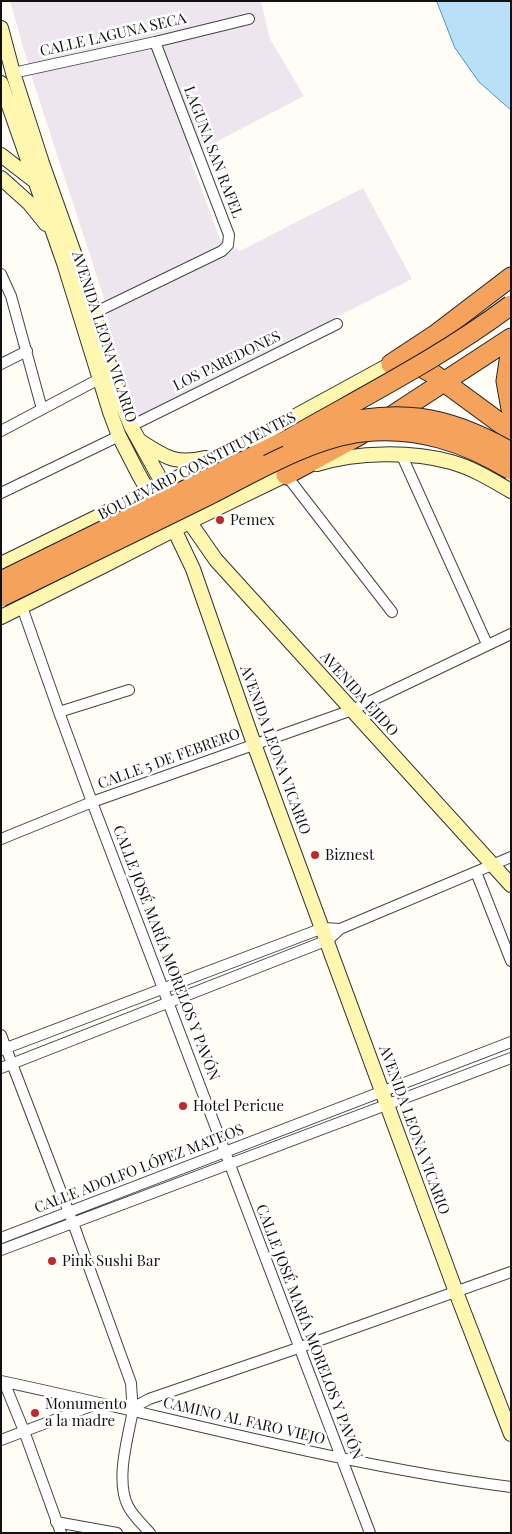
<!DOCTYPE html>
<meta charset="utf-8">
<style>
body{margin:0}
#map{position:relative;width:512px;height:1534px;overflow:hidden;background:#fffdf5;font-family:"Playfair Display",serif}
canvas{display:block}
.frame{position:absolute;inset:0;border:2px solid #111;pointer-events:none}
</style>
<div id="map">
<canvas width="512" height="1534"></canvas>
<div class="frame"></div>
</div>
<script>
const ctx = document.querySelector('canvas').getContext('2d');
ctx.lineJoin = 'round';
function fill(path, color) {
  ctx.fillStyle = color;
  ctx.fill(path, 'evenodd');
}
function stroke(path, color, width, dash) {
  ctx.strokeStyle = color;
  ctx.lineWidth = width;
  ctx.lineCap = dash ? 'butt' : 'round';
  ctx.setLineDash(dash || []);
  ctx.stroke(path);
}
function label(font, color, halo, rows, align = 'center') {
  ctx.font = font + ' "Playfair Display",serif';
  ctx.lineWidth = 5;
  ctx.setLineDash([]);
  ctx.textBaseline = 'middle';
  ctx.strokeStyle = halo;
  ctx.fillStyle = color;
  for (const [text, x, y, turn = 0] of rows) {
    ctx.save();
    ctx.translate(x, y);
    ctx.rotate((+turn || 0) * Math.PI / 180);
    ctx.textAlign = isNaN(turn) ? turn : align;
    if (halo) ctx.strokeText(text, 0, 0);
    ctx.fillText(text, 0, 0);
    ctx.restore();
  }
}
const industrial = new Path2D(`
 M 10,1 L 261,1 L 270,39 L 304,96 L 189,156 L 220,239 L 240,251 L 363,188 L 412,279 L 138,417 L 125,382 L 113,342 L 104,298 L 32,78 Z`);
const water = new Path2D(`
 M 437,1 L 511,1 L 511,110 L 479,82 L 455,48 Z`);
const street = new Path2D(`
 M 13,73 L 155,42 L 249,19
 M 1,274 L 11,296 L 42,409
 M 94,313 L 222,251 L 228,245 L 229,235 L 155,42
 M 1,364 L 27,351
 M 131,426 L 337,324
 M 1,431 L 99,379
 M 402,456 L 487,644
 M 286,475 L 392,612
 M 1,493 L 119,436
 M 22,607 L 59,712 L 92,802 L 370,1533
 M 59,712 L 129,690
 M 1,839 L 92,802 L 352,710 L 511,634
 M 476,872 L 511,961
 M 1,1035 L 73,1223 L 131,1383 L 132,1399 L 130,1410
 M 1,1050 L 323,928 L 340,929
 M 1,1068 L 328,940 L 340,929 L 511,857
 M 1,1238 L 511,1042
 M 1,1250 L 511,1058
 M 1,1381 C 171,1417 339,1465 511,1487
 M 4,1382 L 24,1431 L 61,1533
 M 1,1440 L 99,1403
 M 56,1522 L 117,1533
 M 150,1533 C 143,1525 133,1516 128,1506 C 115,1480 128,1438 133,1410 L 138,1405 L 149,1399 L 298,1348 L 511,1272`);
const secondary = new Path2D(`
 M 1,28 L 13,73 L 42,163 L 85,284 L 119,397 L 131,426 L 163,484 L 216,560 L 511,885
 M 1,83 L 64,263 L 110,412 L 119,436 L 138,473 L 148,491 L 174,529 L 193,569 L 254,744 L 456,1292 L 511,1434
 M 1,155 L 36,182
 M 1,178 L 29,203 L 46,224
 M 140,441 C 165,457 175,465 205,458
 M 317,464 C 358,452 410,451 451,462 C 473,468 492,480 511,491
 M 1,564 L 228,453 L 391,364
 M 1,617 L 109,563 L 189,522 L 294,471`);
const highway = new Path2D(`
 M 511,348 L 506,381 L 511,409
 M 406,363 L 417,365 L 432,373 L 511,431
 M 391,364 L 435,335 L 511,277
 M 384,421 L 511,338
 M 254,456 L 289,439
 M 286,475 L 360,435`);
const highwayBridge = new Path2D(`
 M 323,427 C 397,408 445,414 511,452
 M 289,439 C 364,396 442,357 511,305
 M 1,581 L 254,456
 M 1,597 C 71,563 140,529 209,495 C 254,472 313,437 363,432 C 417,426 465,442 511,470`);
const markers = [
 [220,520,5,"#c4262e"],
 [315,855,5,"#c4262e"],
 [183,1106,5,"#c4262e"],
 [52,1261,5,"#c4262e"],
 [35,1413,5,"#c4262e"]
];
const streetNames = [
 ["CALLE LAGUNA SECA",113,35,-13],
 ["LAGUNA SAN RAFEL",213,152,69],
 ["AVENIDA LEONA VICARIO",104,337,72],
 ["LOS PAREDONES",227,361,-26],
 ["BOULEVARD CONSTITUYENTES",197,466,-27],
 ["AVENIDA EJIDO",359,694,48],
 ["AVENIDA LEONA VICARIO",275,750,70],
 ["CALLE 5 DE FEBRERO",169,759,-20],
 ["CALLE JOSÉ MARÍA MORELOS Y PAVÓN",166,953,69],
 ["AVENIDA LEONA VICARIO",414,1130,70],
 ["CALLE ADOLFO LÓPEZ MATEOS",139,1169,-21],
 ["CALLE JOSÉ MARÍA MORELOS Y PAVÓN",309,1332,69],
 ["CAMINO AL FARO VIEJO",244,1421,13]
];
const poiNames = [
 ["Pemex",230,520],
 ["Biznest",325,855],
 ["Hotel Pericue",193,1106],
 ["Pink Sushi Bar",62,1261],
 ["Monumento",45,1404],
 ["a la madre",45,1421]
];
fill(industrial, '#eee6ef');
fill(water, '#b9e0f7');
stroke(water, '#3f96cf', 1);
stroke(street, '#444', 12);
stroke(secondary, '#333', 16);
stroke(highway, '#222', 21);
stroke(street, '#fff', 10);
stroke(secondary, '#fff6b0', 14);
stroke(highway, '#f5a25d', 19);
stroke(highwayBridge, '#222', 21, []);
stroke(highwayBridge, '#f5a25d', 19);
for (const [x, y, r, color] of markers) {
  const dot = new Path2D();
  dot.arc(x, y, r, 0, 2 * Math.PI);
  ctx.fillStyle = color;
  ctx.fill(dot);
  stroke(dot, '#fff', 2);
}
label('15px', '#111', '#fff', streetNames);
label('15px', '#111', '#fff', poiNames, 'left');
</script>
